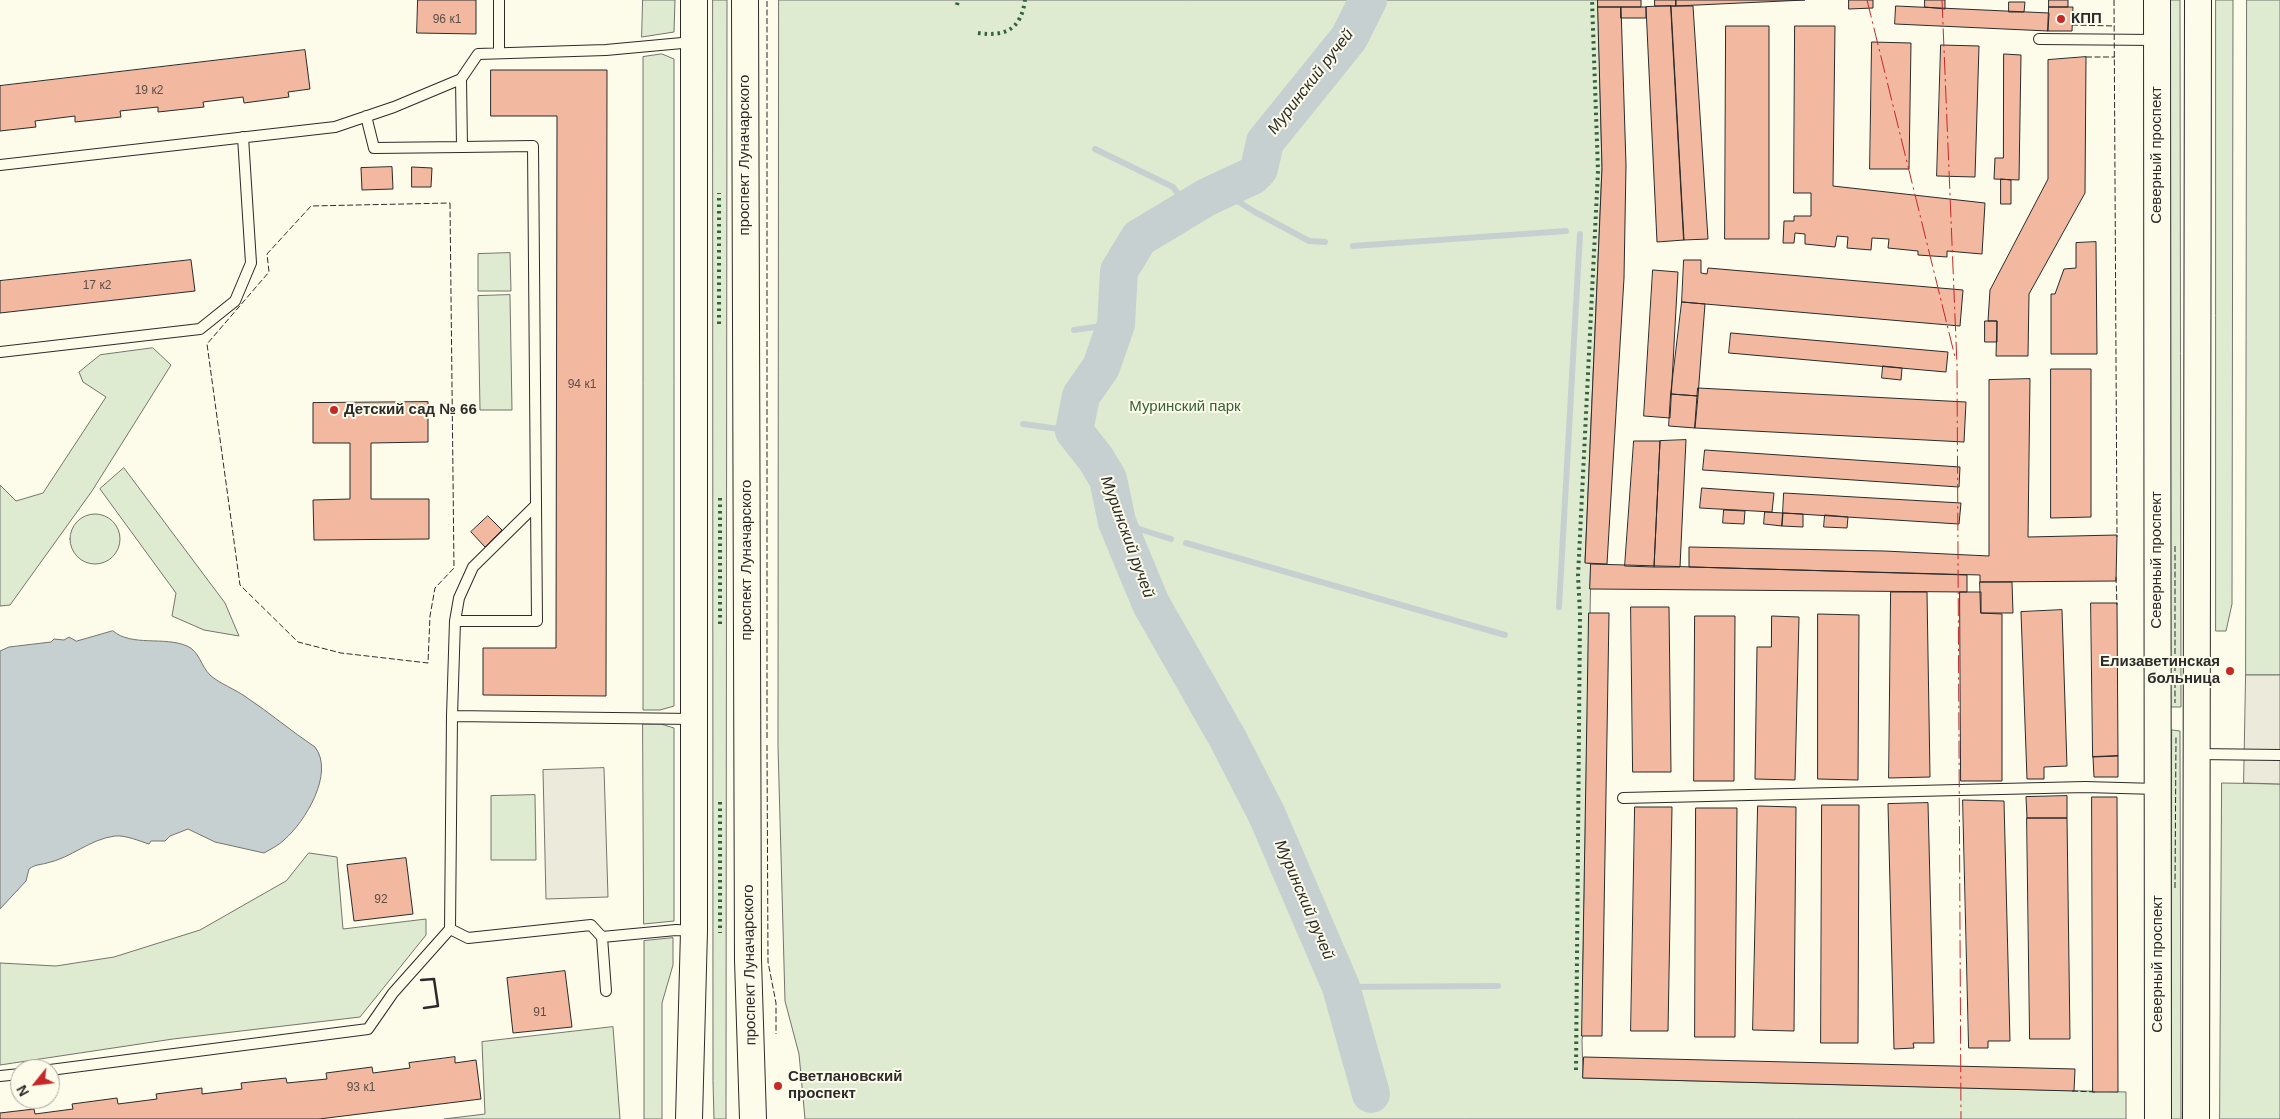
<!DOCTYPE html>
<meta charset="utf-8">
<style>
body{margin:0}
#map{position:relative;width:2280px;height:1119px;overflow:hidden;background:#fdfbea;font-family:Arial,sans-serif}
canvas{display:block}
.north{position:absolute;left:10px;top:1059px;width:50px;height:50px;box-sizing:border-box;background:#fdfbea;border:1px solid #a9a89e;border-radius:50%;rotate:241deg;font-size:14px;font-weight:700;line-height:20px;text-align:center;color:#2b2b2b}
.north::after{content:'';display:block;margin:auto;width:18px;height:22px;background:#c62828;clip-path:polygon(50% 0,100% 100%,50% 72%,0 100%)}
</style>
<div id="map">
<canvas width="2280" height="1119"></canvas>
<div class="north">N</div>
</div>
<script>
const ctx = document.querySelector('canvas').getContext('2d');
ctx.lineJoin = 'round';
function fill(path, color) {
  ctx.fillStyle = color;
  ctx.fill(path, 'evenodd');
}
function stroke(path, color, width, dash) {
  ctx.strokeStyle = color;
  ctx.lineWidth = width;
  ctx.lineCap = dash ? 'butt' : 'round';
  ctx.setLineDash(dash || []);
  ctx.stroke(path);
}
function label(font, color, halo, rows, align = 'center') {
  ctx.font = font + ' Arial,sans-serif';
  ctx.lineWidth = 4;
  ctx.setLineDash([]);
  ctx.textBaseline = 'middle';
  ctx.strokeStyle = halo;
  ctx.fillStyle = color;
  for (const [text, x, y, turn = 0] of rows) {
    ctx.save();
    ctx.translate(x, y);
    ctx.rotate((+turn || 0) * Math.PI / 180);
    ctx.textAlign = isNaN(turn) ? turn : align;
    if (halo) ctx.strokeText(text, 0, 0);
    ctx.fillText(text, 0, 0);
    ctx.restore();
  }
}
const green = new Path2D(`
 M 643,0 L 675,0 L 674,32 L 642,37 Z
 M 713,0 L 727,0 L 726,1119 L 714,1119 L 713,1081 Z
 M 779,0 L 1598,0 L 1602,168 L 1585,562 L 1591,564 L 1583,970 L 1590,990 L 1582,1040 L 1583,1078 L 2126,1092 L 2126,1119 L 805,1119 L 799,1054 L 785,1001 L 778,746 Z
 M 2170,0 L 2180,0 L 2181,707 L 2171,707 Z
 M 2216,0 L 2233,0 L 2232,604 L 2226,631 L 2216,631 Z
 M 2247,0 L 2280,0 L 2280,675 L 2246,675 Z
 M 662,54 L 674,59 L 674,706 L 660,710 L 643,710 L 643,57 Z
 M 510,253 L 511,291 L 478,291 L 478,254 Z
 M 510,295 L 512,410 L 480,410 L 478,296 Z
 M 153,348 L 171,365 L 92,491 L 10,605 L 0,606 L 0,485 L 16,501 L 43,493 L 106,397 L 83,382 L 79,372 L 100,355 Z
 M 124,468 L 225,603 L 239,636 L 204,630 L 172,616 L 176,593 L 100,489 Z
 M70 539a25 25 0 1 1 50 0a25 25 0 1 1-50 0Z
 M 643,724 L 661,724 L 674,728 L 674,921 L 644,924 Z
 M 2172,730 L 2180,731 L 2181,1119 L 2171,1119 Z
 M 2222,783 L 2280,784 L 2280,1119 L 2220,1119 Z
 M 535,795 L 536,860 L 491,860 L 491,796 Z
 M 309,853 L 337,857 L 343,929 L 426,919 L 426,935 L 360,1017 L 173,1039 L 0,1065 L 0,963 L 56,966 L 114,957 L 200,930 L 286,881 Z
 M 673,938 L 673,965 L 662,1003 L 662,1119 L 644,1119 L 644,941 Z
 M 613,1027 L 620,1119 L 444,1119 L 485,1114 L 482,1042 Z`);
const parking = new Path2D(`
 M 2246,675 L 2280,675 L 2280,784 L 2244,783 Z
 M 604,768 L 608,897 L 546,899 L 543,770 Z`);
const water = new Path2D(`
 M 113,631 C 132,647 164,636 187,646 C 199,651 201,666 210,675 C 220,684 235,689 246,697 C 270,713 291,731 315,747 C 335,773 305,822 284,840 C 279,845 271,849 264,853 L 215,842 L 188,829 L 170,836 L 165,841 L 151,841 L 149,844 C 139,841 126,835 115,836 C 90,839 71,858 47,863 C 40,865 36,864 29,869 L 26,881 L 0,909 L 0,651 L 9,647 L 51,642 L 54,639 L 64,640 L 69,637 L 76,641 Z`);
const stream = new Path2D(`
 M 1095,149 L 1173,187 L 1188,207
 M 1227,186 L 1234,199 L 1255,212 L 1309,241 L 1325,242
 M 1353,246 L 1566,231
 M 1074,330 L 1116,324
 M 1023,424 L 1074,431
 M 1117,522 L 1171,539
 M 1186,543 L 1505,635
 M 1559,607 L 1580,234
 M 1341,987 L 1498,986`);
const river = new Path2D(`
 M 1368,0 L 1349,38 L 1265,142 L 1259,169 L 1252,176 L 1207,197 L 1139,238 L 1119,271 L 1116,324 L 1101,367 L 1081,396 L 1074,431 L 1096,459 L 1108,479 L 1117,522 L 1151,604 L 1228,739 L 1267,815 L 1341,987 L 1371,1094`);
const building = new Path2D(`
 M 418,0 L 476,0 L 476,34 L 417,33 Z
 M 1598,0 L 1641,0 L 1641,7 L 1598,7 Z
 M 1655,0 L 1676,0 L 1676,6 L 1655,6 Z
 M 1676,0 L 1805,0 L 1676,6 Z
 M 1849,0 L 1873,0 L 1873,8 L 1849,9 Z
 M 1925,0 L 1945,0 L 1945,9 L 1925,7 Z
 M 2049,0 L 2068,0 L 2068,7 L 2049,7 Z
 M 2009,2 L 2025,2 L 2024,12 L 2009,12 Z
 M 1671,6 L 1693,6 L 1708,239 L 1684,240 Z
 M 1671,6 L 1684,240 L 1657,242 L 1646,7 Z
 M 1896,6 L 2049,13 L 2048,31 L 1895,24 Z
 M 1598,7 L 1621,7 L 1626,165 L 1624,278 L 1607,564 L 1585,563 L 1602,168 Z
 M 1621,7 L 1646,7 L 1646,18 L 1621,18 Z
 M 2049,7 L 2073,7 L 2072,31 L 2048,31 Z
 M 1726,26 L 1769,26 L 1769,239 L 1725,239 Z
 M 1795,26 L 1835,26 L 1833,186 L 1985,203 L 1982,254 L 1947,251 L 1947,257 L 1918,255 L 1918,251 L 1888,248 L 1889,239 L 1872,238 L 1871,250 L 1847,248 L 1848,237 L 1837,236 L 1835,247 L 1805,244 L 1805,234 L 1795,233 L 1794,243 L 1783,243 L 1784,221 L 1794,221 L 1794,216 L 1811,216 L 1811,193 L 1794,193 Z
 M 1872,42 L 1911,43 L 1909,169 L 1870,169 Z
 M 1941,45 L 1979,46 L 1975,177 L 1937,176 Z
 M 305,50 L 310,89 L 288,92 L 289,97 L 244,103 L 243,97 L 203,102 L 204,107 L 158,112 L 158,107 L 120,111 L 121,117 L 75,122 L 75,116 L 35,121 L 36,127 L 0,131 L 0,86 Z
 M 2004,54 L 2021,55 L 2019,180 L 1994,179 L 1995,158 L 2003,158 Z
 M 2086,57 L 2085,193 L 2029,294 L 2028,356 L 1996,356 L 1997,321 L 1988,321 L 1990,290 L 2048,179 L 2048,60 Z
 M 491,70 L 607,70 L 606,696 L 483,695 L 483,648 L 556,648 L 557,116 L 491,116 Z
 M 392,167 L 393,189 L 362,190 L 361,168 Z
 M 412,167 L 432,168 L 431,187 L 412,187 Z
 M 2001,179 L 2011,180 L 2011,204 L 2001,204 Z
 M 2096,242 L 2097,354 L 2051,354 L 2051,294 L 2055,294 L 2064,269 L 2076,268 L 2076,243 Z
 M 191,260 L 195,291 L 0,313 L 0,281 Z
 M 1684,260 L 1701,260 L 1701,273 L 1707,274 L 1708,268 L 1963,290 L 1960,326 L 1682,302 Z
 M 1653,270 L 1678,272 L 1670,418 L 1644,416 Z
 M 1682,302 L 1705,304 L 1698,396 L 1671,394 Z
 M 1985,321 L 1997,321 L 1997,342 L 1985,342 Z
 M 1731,333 L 1948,352 L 1946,372 L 1729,353 Z
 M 1883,366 L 1902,368 L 1901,380 L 1882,378 Z
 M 2051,369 L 2091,369 L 2091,517 L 2051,518 Z
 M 2030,379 L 2028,537 L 2117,535 L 2116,581 L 1980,582 L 1980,575 L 1689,567 L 1689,547 L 1884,551 L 1989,556 L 1989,380 Z
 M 1698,388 L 1966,402 L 1964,442 L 1695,428 Z
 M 1671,394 L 1698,396 L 1695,428 L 1669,426 Z
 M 428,402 L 428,442 L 371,443 L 371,499 L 429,499 L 429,539 L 314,540 L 313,500 L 350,499 L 350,443 L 313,443 L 313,403 Z
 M 1686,440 L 1680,567 L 1654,567 L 1660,441 Z
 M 1634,441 L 1660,441 L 1654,567 L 1625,566 Z
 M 1705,450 L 1960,467 L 1959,487 L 1703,470 Z
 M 1702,488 L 1774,493 L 1772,512 L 1700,508 Z
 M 1784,493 L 1961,503 L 1959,524 L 1783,513 Z
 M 1724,510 L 1745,511 L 1744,524 L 1723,523 Z
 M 1765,512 L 1783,513 L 1782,526 L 1764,524 Z
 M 1783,513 L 1803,514 L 1803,527 L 1782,526 Z
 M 1825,515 L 1848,517 L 1847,528 L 1824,527 Z
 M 488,516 L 502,530 L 485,547 L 471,532 Z
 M 1591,564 L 1967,575 L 1967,592 L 1590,589 Z
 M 1980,582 L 2012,582 L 2013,613 L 1981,613 Z
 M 1891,592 L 1927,592 L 1930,777 L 1889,778 Z
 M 1960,592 L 1981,592 L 1981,613 L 2002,614 L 2002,781 L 1961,781 Z
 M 2091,603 L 2117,603 L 2118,756 L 2093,757 Z
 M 1631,607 L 1669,607 L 1671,772 L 1633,772 Z
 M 2062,610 L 2067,766 L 2044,767 L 2044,779 L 2027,779 L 2021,612 Z
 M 1589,613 L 1609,613 L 1602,1036 L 1582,1036 Z
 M 1818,614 L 1859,615 L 1858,780 L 1818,779 Z
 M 1695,616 L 1735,616 L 1734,781 L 1694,781 Z
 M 1772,616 L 1799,617 L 1795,780 L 1755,779 L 1757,647 L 1771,647 Z
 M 2118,756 L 2118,777 L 2094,777 L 2093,757 Z
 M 2067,796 L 2067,818 L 2027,818 L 2026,797 Z
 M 2092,797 L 2117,797 L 2118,1092 L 2093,1092 Z
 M 1963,800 L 2004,801 L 2010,1041 L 1988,1041 L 1988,1048 L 1969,1048 Z
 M 1928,803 L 1934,1043 L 1913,1043 L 1914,1048 L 1894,1049 L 1888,804 Z
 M 1822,805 L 1859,805 L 1858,1043 L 1821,1043 Z
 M 1758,806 L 1796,807 L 1794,1031 L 1753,1030 Z
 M 1635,807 L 1672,807 L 1668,1031 L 1631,1031 Z
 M 1696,808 L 1737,808 L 1735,1037 L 1695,1037 Z
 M 2027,818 L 2067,818 L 2070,1039 L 2030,1039 Z
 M 406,858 L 413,914 L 354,921 L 347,865 Z
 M 565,971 L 572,1027 L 513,1033 L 507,978 Z
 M 455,1057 L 455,1063 L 476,1060 L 481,1099 L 319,1119 L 0,1119 L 0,1113 L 34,1109 L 35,1114 L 73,1109 L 72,1104 L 117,1098 L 118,1104 L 157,1099 L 156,1094 L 202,1088 L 202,1094 L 242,1089 L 241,1083 L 286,1078 L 287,1083 L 327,1079 L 326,1073 L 372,1067 L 373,1073 L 410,1068 L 409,1063 Z
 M 1584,1057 L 2075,1069 L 2074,1091 L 1583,1078 Z`);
const service = new Path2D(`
 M 499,0 L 499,53
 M 2039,39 L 2156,40
 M 366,116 L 374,148 L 462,147
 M 0,165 L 335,127 L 394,107 L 461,79
 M 0,352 L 200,329 L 235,301 L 251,263 L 243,137
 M 536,505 L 473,567 L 459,598 L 455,621 L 452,716 L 693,719
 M 455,621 L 537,621 L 533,146 L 462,147 L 461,79 L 478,54 L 606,50 L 693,42
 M 452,716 L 450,929 L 468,938 L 591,925 L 602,937 L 606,991
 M 2197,754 L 2280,755
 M 1623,798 L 2085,787 L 2157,789
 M 602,937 L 676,930 L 694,931
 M 50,1070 L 368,1029 L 393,993 L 450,929
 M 0,1076 L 20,1074`);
const secondary = new Path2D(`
 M 745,0 L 748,960 L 753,1119
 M 2157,0 L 2158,1119
 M 689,1119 L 694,931 L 694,0
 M 2196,1119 L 2198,0`);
const hedge = new Path2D(`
 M 957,5 L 958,0
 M 978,33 C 1006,37 1021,29 1025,0
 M 719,324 L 719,193
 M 720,498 L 720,626
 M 720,802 L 720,933
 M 1576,1070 L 1580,614 L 1578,576 L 1598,171 L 1592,0`);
const fence = new Path2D(`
 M 2114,0 L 2117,537
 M 2072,25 L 2115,26
 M 2086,57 L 2115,57
 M 450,203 L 454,568 L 435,588 L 430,616 L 428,663 L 341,653 L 298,642 L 240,585 L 207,344 L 269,272 L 267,254 L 311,206 Z
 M 2175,546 L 2175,703
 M 2116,577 L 2117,605
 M 767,738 L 767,0
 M 767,745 L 768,962 L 776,1003 L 776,1034
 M 2175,888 L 2176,737
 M 2072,1091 L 2095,1092`);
const wall = new Path2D(`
 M 421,980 L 434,979 L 438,1006 L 424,1008`);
const power = new Path2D(`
 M 1867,0 L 1955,357
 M 1942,0 L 1957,365 L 1961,1119`);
const markers = [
 [2061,19,5,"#c62828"],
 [334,410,5,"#c62828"],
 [2230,671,5,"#c62828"],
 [778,1086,5,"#c62828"]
];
const numberNames = [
 ["96 к1",447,20],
 ["19 к2",149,91],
 ["17 к2",97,286],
 ["94 к1",582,385],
 ["92",381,900],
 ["91",540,1013],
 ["93 к1",361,1088]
];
const poiNames = [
 ["КПП",2071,19],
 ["Детский сад № 66",344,410],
 ["Елизаветинская",2220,662,"right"],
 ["больница",2220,679,"right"],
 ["Светлановский",788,1077],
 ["проспект",788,1094]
];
const streetNames = [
 ["проспект Луначарского",745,155,-90],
 ["Северный проспект",2157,155,-90],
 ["проспект Луначарского",747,560,-90],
 ["Северный проспект",2157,560,-90],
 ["Северный проспект",2158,964,-90],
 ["проспект Луначарского",750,965,-91]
];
const parkNames = [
 ["Муринский парк",1185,407]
];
const waterNames = [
 ["Муринский ручей",1311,82,-52],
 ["Муринский ручей",1127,537,70],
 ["Муринский ручей",1304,900,67]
];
fill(green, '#deebd1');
stroke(green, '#74746e', 1);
fill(parking, '#eceadb');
stroke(parking, '#74746e', 1);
fill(water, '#c7d0d0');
stroke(water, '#74746e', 1);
stroke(stream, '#c7d0d0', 6);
stroke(river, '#c7d0d0', 38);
fill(building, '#f2b8a0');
stroke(building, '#2b2b2b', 1);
stroke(service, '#2b2b2b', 12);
stroke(secondary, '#2b2b2b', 28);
stroke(service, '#fdfbea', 10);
stroke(secondary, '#fdfbea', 26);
stroke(hedge, '#34623c', 4, [2.5, 4]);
stroke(fence, '#2b2b2b', 1, [6, 2.5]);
stroke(wall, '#2b2b2b', 2.5);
stroke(power, '#c62828', 1, [18, 4, 2.5, 4]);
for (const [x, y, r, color] of markers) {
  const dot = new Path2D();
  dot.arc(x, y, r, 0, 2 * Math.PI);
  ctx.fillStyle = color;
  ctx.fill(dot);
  stroke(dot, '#fdfbea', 2);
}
label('12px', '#5d4e48', null, numberNames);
label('bold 15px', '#2b2b2b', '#fdfbea', poiNames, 'left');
label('15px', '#2b2b2b', '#fdfbea', streetNames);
label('15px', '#34623c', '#fdfbea', parkNames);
label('italic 16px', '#2b2b2b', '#fdfbea', waterNames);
</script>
